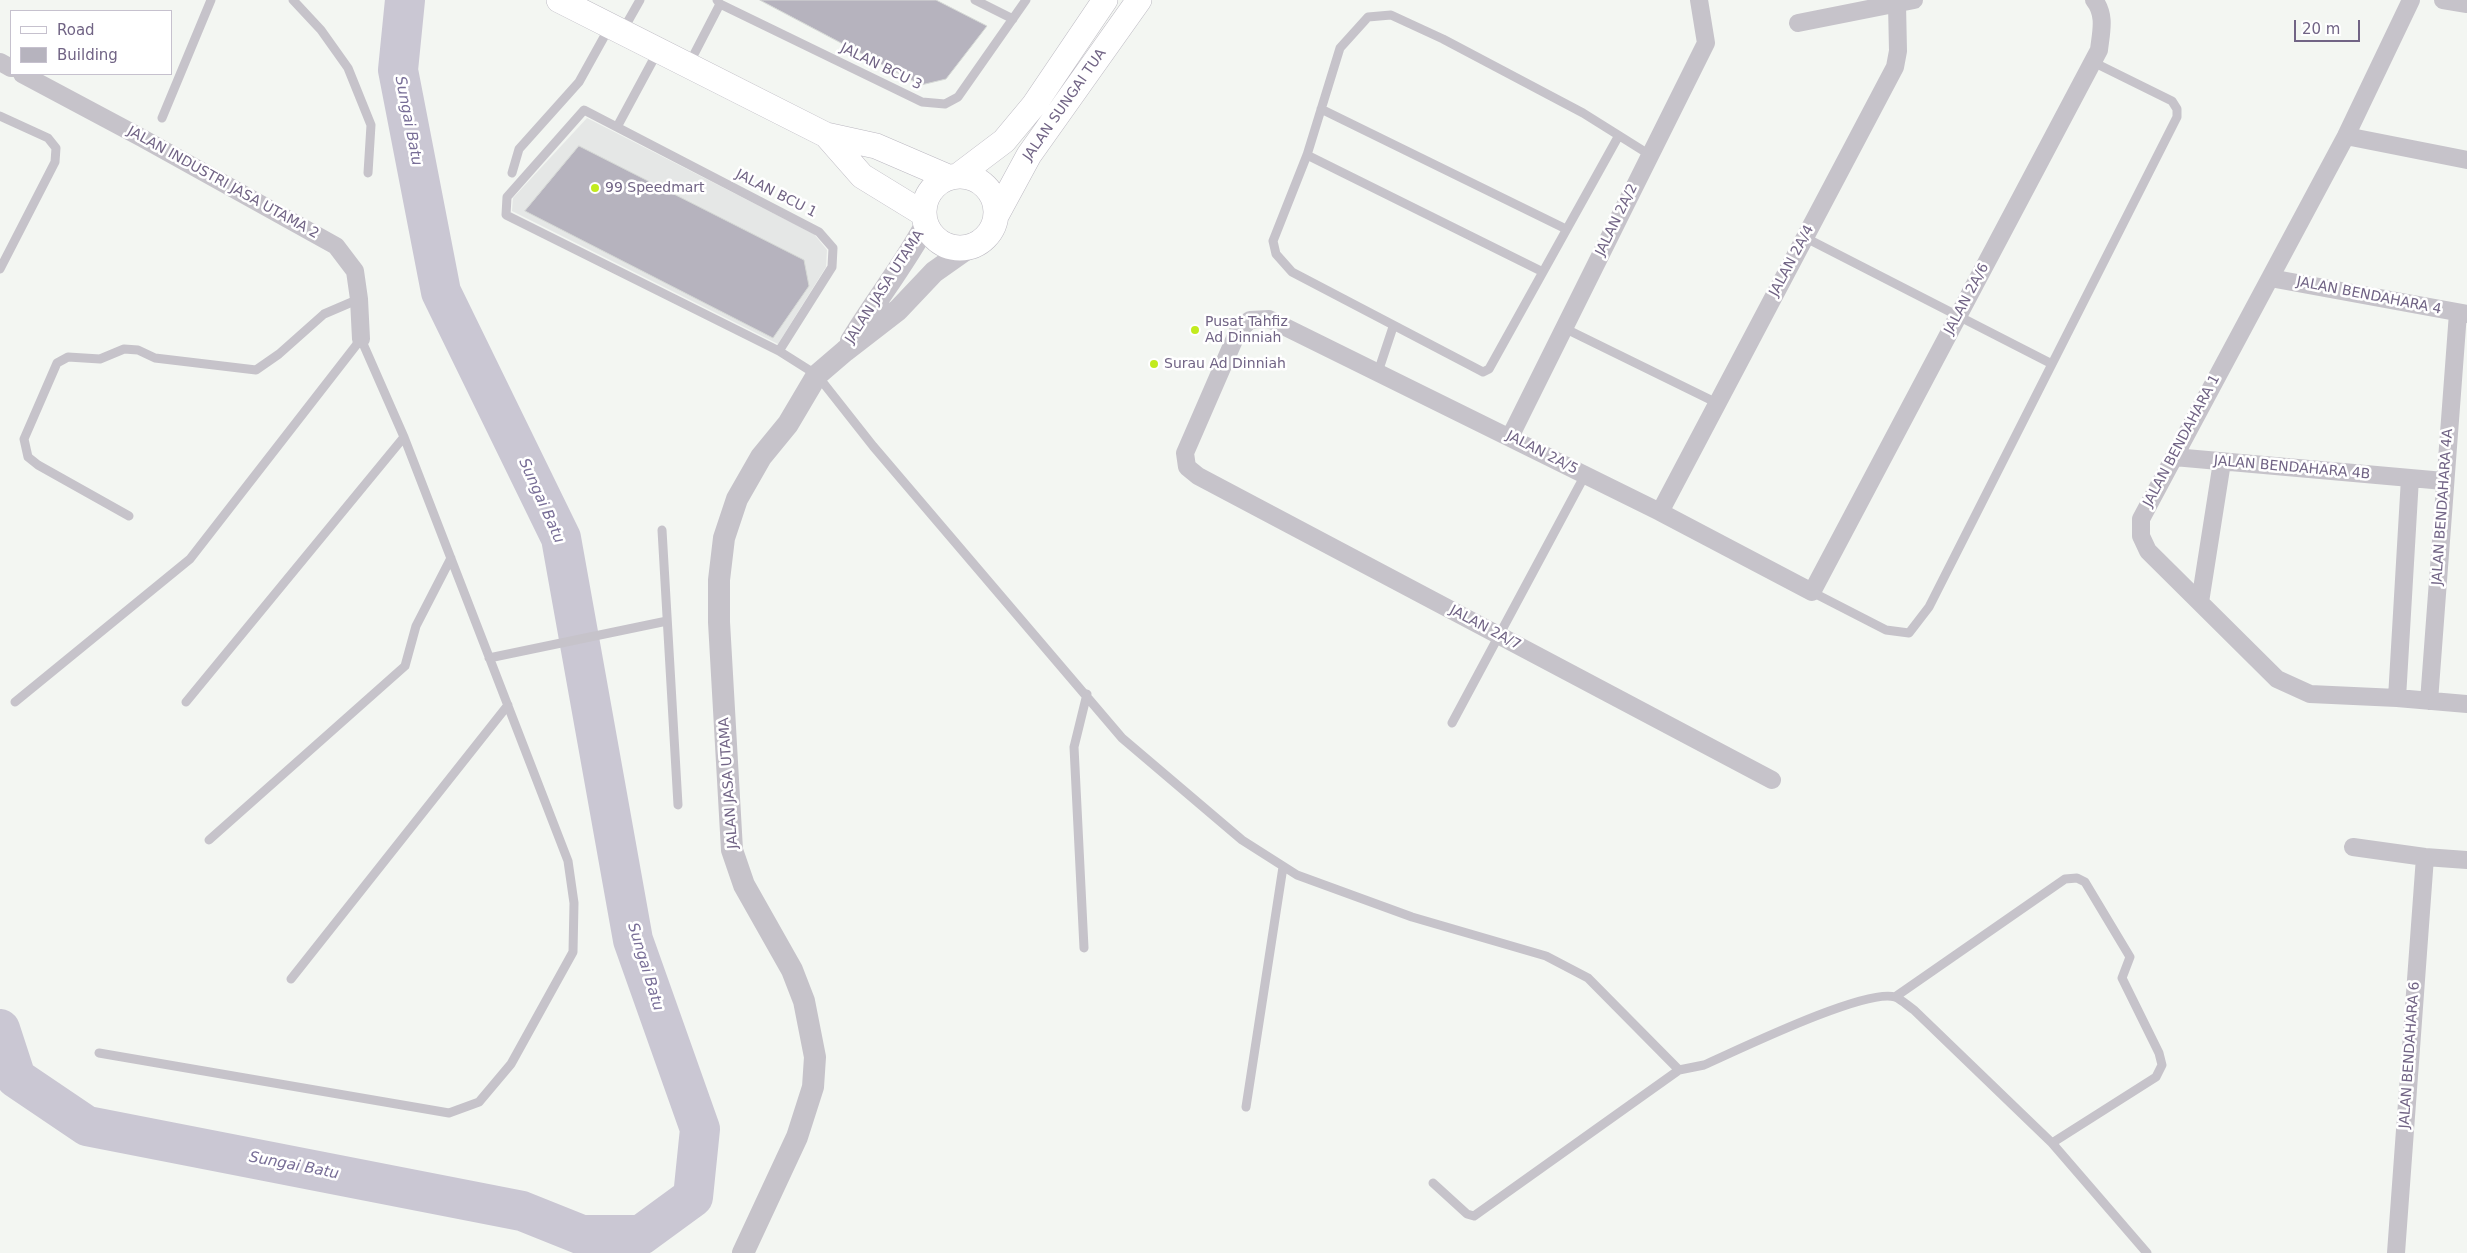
<!DOCTYPE html>
<style>
body{margin:0}
#map{position:relative;width:2467px;height:1253px;overflow:hidden;background:#f3f6f2;font-family:"DejaVu Sans",sans-serif}
canvas{display:block}
.legend{position:absolute;left:10px;top:10px;width:162px;height:65px;box-sizing:border-box;background:#fff;border:1px solid #c6c1ce;margin:0;padding:6px 9px;list-style:none;font-size:15px;color:#716485}
.legend li{display:flex;align-items:center;gap:10px;height:25px}
.legend b{width:25px;border:1px solid #c6c1ce}
.scale{position:absolute;left:2294px;top:20px;width:66px;height:22px;box-sizing:border-box;border:2px solid #716485;border-top:0;padding-left:6px;font-size:15px;line-height:18px;white-space:nowrap;color:#716485;-webkit-text-stroke:4px #fff;paint-order:stroke}
</style>
<div id="map">
<canvas width="2467" height="1253"></canvas>
<ul class="legend">
<li><b style="height:6px;background:#fff"></b>Road</li>
<li><b style="height:14px;background:#b6b3be"></b>Building</li>
</ul>
<div class="scale">20 m</div>
</div>
<script>
const ctx = document.querySelector('canvas').getContext('2d');
ctx.lineJoin = 'round';
function fill(path, color) {
  ctx.fillStyle = color;
  ctx.fill(path, 'evenodd');
}
function stroke(path, color, width, dash) {
  ctx.strokeStyle = color;
  ctx.lineWidth = width;
  ctx.lineCap = dash ? 'butt' : 'round';
  ctx.setLineDash(dash || []);
  ctx.stroke(path);
}
function label(font, color, halo, rows, align = 'center') {
  ctx.font = font + ' "DejaVu Sans",sans-serif';
  ctx.lineWidth = 5;
  ctx.setLineDash([]);
  ctx.textBaseline = 'middle';
  ctx.strokeStyle = halo;
  ctx.fillStyle = color;
  for (const [text, x, y, turn = 0] of rows) {
    ctx.save();
    ctx.translate(x, y);
    ctx.rotate((+turn || 0) * Math.PI / 180);
    ctx.textAlign = isNaN(turn) ? turn : align;
    if (halo) ctx.strokeText(text, 0, 0);
    ctx.fillText(text, 0, 0);
    ctx.restore();
  }
}
const built = new Path2D(`
 M 587,118 L 814,234 L 827,250 L 826,267 L 778,344 L 512,211 L 513,198 Z`);
const river = new Path2D(`
 M 0,1029 L 16,1078 L 87,1126 L 522,1211 L 582,1235 L 641,1235 L 693,1197 L 700,1129 L 633,940 L 561,538 L 441,292 L 398,70 L 405,0`);
const building = new Path2D(`
 M 760,0 L 936,0 L 987,26 L 946,79 L 921,85 Z
 M 579,146 L 804,260 L 809,286 L 773,338 L 525,211 Z`);
const service = new Path2D(`
 M 293,0 L 321,30 L 348,68 L 371,125 L 368,173
 M 717,0 L 720,4 L 922,102 L 945,104 L 958,97 L 1026,0
 M 975,0 L 1013,19
 M 623,30 L 640,0
 M 689,64 L 720,4
 M 1321,109 L 1566,229
 M 0,116 L 48,138 L 56,148 L 55,162 L 0,269
 M 162,118 L 211,0
 M 617,127 L 658,51
 M 1618,137 L 1489,369 L 1483,372 L 1292,272 L 1276,254 L 1273,241 L 1307,155 L 1340,48 L 1368,17 L 1391,15 L 1443,39 L 1583,113 L 1650,155
 M 1307,155 L 1543,272
 M 512,173 L 519,149 L 579,82 L 609,28
 M 1804,237 L 2052,364
 M 1564,328 L 1717,403
 M 779,351 L 506,215 L 507,197 L 584,110 L 819,232 L 833,248 L 832,267 L 779,351 L 817,375 L 873,446 L 1122,738 L 1242,840 L 1297,875 L 1412,917 L 1546,956 L 1588,978 L 1679,1070
 M 1378,372 L 1393,327
 M 129,516 L 38,465 L 28,457 L 24,439 L 57,363 L 68,357 L 100,359 L 124,349 L 138,350 L 155,358 L 256,370 L 279,354 L 324,314 L 359,299
 M 662,530 L 678,805
 M 1812,592 L 1886,630 L 1909,633 L 1929,607 L 2177,117 L 2177,109 L 2172,101 L 2093,62
 M 489,658 L 667,621
 M 15,702 L 190,559 L 361,339 L 404,437 L 568,861 L 574,903 L 573,952 L 511,1064 L 479,1102 L 449,1113 L 99,1053
 M 186,702 L 404,437
 M 1452,723 L 1585,475
 M 209,840 L 405,666 L 416,626 L 451,558
 M 1084,948 L 1074,747 L 1087,694
 M 291,979 L 508,705
 M 1895,997 L 2065,879 L 2077,878 L 2085,882 L 2130,957 L 2122,978 L 2159,1053 L 2162,1065 L 2156,1077 L 2052,1143
 M 1246,1107 L 1283,867
 M 1433,1183 L 1467,1214 L 1474,1216 L 1679,1070 L 1704,1065 C 1738,1050 1865,988 1895,997 C 1901,999 1908,1006 1914,1010 L 2052,1143 L 2147,1253`);
const minor = new Path2D(`
 M 2411,0 L 2346,136 L 2141,519 L 2141,536 L 2148,551 L 2277,679 L 2310,694 L 2397,698 L 2467,704
 M 2443,0 L 2467,4
 M 1798,23 L 1914,0
 M 0,62 L 11,68
 M 22,74 L 142,138 L 336,246 L 355,271 L 359,299 L 361,339
 M 2346,136 L 2467,160
 M 2270,278 L 2467,314
 M 1510,437 L 1706,43 L 1699,0
 M 2174,457 L 2444,481
 M 1660,512 L 1895,67 L 1898,51 L 1897,4
 M 2200,602 L 2222,462
 M 2397,698 L 2410,478
 M 2429,701 L 2458,313
 M 1772,780 L 1198,476 L 1187,467 L 1185,453 L 1238,331 L 1250,320 L 1269,319 L 1660,512 L 1812,592 L 2099,50 C 2101,32 2106,15 2094,0
 M 2353,847 L 2425,857 L 2467,860
 M 2396,1253 L 2425,857`);
const tertiary = new Path2D(`
 M 851,341 C 875,301 904,265 926,224
 M 743,1253 L 797,1137 L 813,1087 L 815,1057 L 804,1001 L 792,970 L 744,885 L 732,850 L 719,622 L 719,580 L 724,538 L 737,499 L 761,457 L 788,424 L 817,375 L 845,351 L 898,310 L 934,272 L 968,248`);
const secondary = new Path2D(`
 M 559,0 L 826,135 L 876,146 L 948,177
 M 826,135 L 862,176 L 924,214
 M 959,175 L 1004,141 L 1034,105 L 1105,0
 M924 212a36 36 0 1 1 72 0a36 36 0 1 1-72 0Z
 M 997,214 L 1029,155 L 1139,0`);
const markers = [
 [595,188,5,"#c2eb1e"],
 [1195,330,5,"#c2eb1e"],
 [1154,364,5,"#c2eb1e"]
];
const streetNames = [
 ["JALAN BCU 3",881,67,26],
 ["JALAN SUNGAI TUA",1065,105,-55],
 ["JALAN INDUSTRI JASA UTAMA 2",223,183,29],
 ["JALAN BCU 1",776,194,27],
 ["JALAN 2A/2",1617,220,-64],
 ["JALAN 2A/4",1792,261,-62],
 ["JALAN JASA UTAMA",885,287,-57],
 ["JALAN BENDAHARA 4",2369,296,11],
 ["JALAN 2A/6",1967,299,-62],
 ["JALAN BENDAHARA 1",2182,441,-62],
 ["JALAN 2A/5",1542,453,27],
 ["JALAN BENDAHARA 4B",2292,468,5],
 ["JALAN BENDAHARA 4A",2443,507,-86],
 ["JALAN 2A/7",1485,628,28],
 ["JALAN JASA UTAMA",729,783,-94],
 ["JALAN BENDAHARA 6",2410,1055,-86]
];
const poiNames = [
 ["99 Speedmart",605,188],
 ["Pusat Tahfiz",1205,322],
 ["Ad Dinniah",1205,338],
 ["Surau Ad Dinniah",1164,364]
];
const waterNames = [
 ["Sungai Batu",408,121,79],
 ["Sungai Batu",541,501,66],
 ["Sungai Batu",645,967,73],
 ["Sungai Batu",294,1166,11]
];
fill(built, '#e5e7e6');
stroke(river, '#cac7d3', 40);
fill(building, '#b6b3be');
stroke(building, '#d5d8d5', 1);
stroke(secondary, '#bbb8c1', 26);
stroke(service, '#c6c3ca', 9);
stroke(minor, '#c6c3ca', 18);
stroke(tertiary, '#c6c3ca', 22);
stroke(secondary, '#fff', 25);
for (const [x, y, r, color] of markers) {
  const dot = new Path2D();
  dot.arc(x, y, r, 0, 2 * Math.PI);
  ctx.fillStyle = color;
  ctx.fill(dot);
  stroke(dot, '#fff', 2);
}
label('14px', '#716485', '#fff', streetNames);
label('14px', '#716485', '#fff', poiNames, 'left');
label('italic 15px', '#786e97', '#fff', waterNames);
</script>
